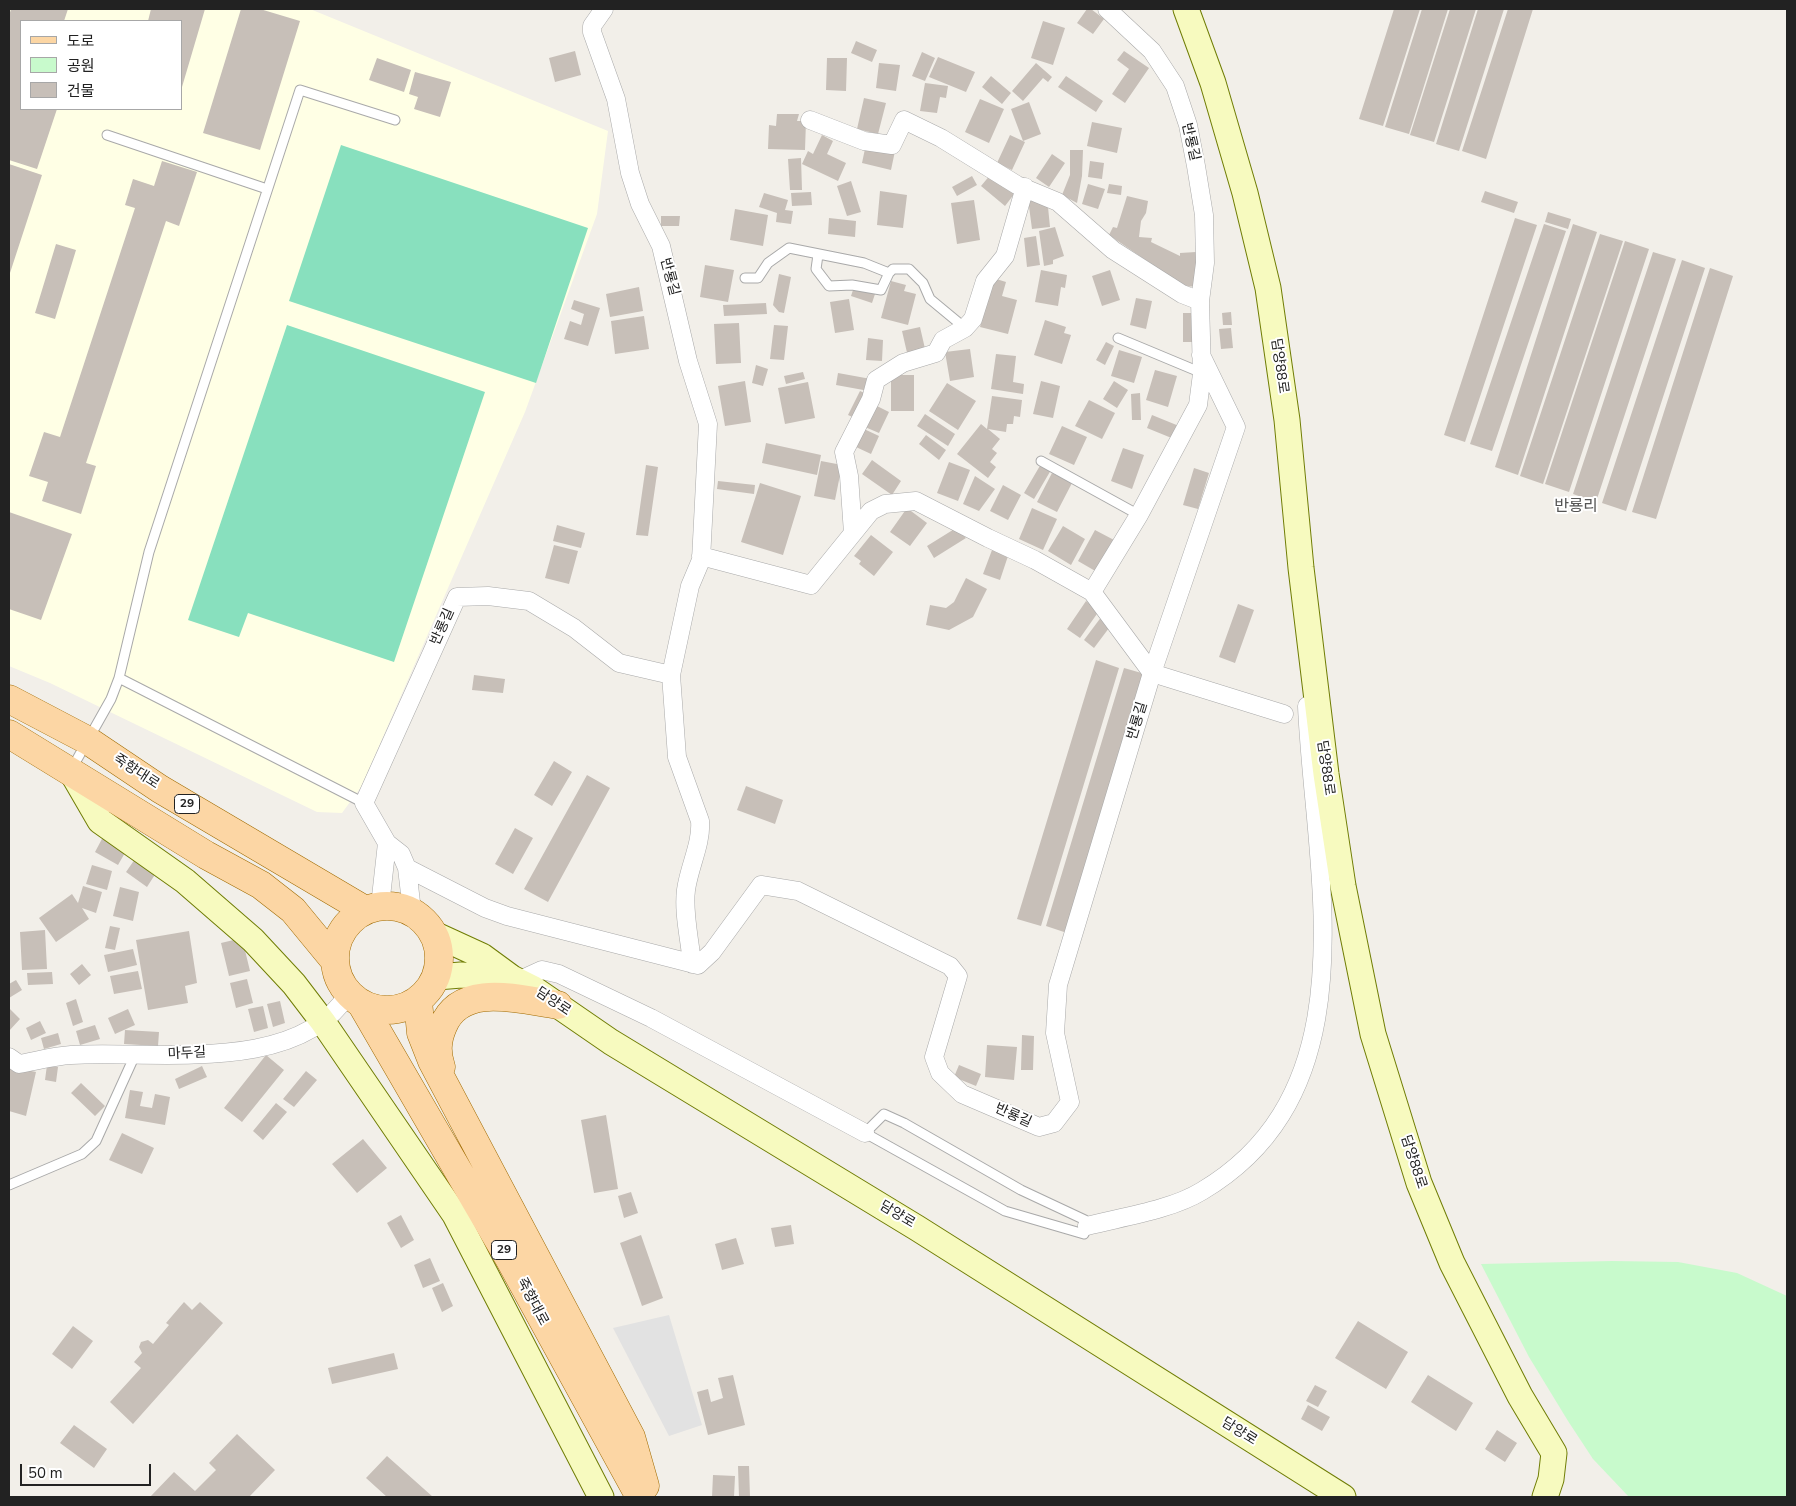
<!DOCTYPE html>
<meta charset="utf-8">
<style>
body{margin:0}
#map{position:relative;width:1796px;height:1506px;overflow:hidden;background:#f2efe9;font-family:"Nunito Sans","Noto Sans KR",sans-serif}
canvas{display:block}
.frame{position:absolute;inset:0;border:10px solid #222;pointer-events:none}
.legend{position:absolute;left:20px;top:20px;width:162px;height:90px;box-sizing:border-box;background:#fff;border:1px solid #a7a7a7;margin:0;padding:6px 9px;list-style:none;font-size:15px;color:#222}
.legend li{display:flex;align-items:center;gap:10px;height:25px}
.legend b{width:25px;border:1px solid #a7a7a7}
.scale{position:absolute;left:20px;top:1464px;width:131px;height:22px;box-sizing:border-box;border:2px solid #222;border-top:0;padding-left:6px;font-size:15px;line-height:18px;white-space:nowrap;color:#222;-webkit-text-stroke:4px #fff;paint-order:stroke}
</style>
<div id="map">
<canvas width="1796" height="1506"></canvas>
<div class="frame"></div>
<ul class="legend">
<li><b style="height:6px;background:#fcd6a4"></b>도로</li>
<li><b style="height:14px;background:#c8facc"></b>공원</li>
<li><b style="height:14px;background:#c7bfb8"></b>건물</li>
</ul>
<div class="scale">50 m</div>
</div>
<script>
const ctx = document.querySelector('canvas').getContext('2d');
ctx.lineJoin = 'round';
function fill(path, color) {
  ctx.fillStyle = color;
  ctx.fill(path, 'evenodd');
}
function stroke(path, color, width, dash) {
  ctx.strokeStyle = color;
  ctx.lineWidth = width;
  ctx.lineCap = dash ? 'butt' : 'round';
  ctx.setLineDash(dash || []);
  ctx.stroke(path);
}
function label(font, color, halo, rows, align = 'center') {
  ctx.font = font + ' "Nunito Sans","Noto Sans KR",sans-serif';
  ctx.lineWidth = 4;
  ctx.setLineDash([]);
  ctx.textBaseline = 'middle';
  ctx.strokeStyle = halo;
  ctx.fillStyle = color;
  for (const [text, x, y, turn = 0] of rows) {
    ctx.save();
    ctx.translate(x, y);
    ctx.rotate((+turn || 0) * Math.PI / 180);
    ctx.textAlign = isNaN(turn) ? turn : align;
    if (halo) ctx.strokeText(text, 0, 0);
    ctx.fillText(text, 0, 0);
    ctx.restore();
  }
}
const education = new Path2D(`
 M 9,9 L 310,9 L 608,131 L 597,214 L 525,412 L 361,787 L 342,813 L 317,812 L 50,683 L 9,666 ZM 21,21 L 181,21 L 181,109 L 21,109 Z`);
const park = new Path2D(`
 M 1612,1261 L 1678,1262 L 1737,1273 L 1787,1296 L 1787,1497 L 1629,1497 L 1593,1459 L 1568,1421 L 1529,1357 L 1481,1264 Z`);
const pitch = new Path2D(`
 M 341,145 L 588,228 L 536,383 L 289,301 Z
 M 287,325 L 485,392 L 394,662 L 248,613 L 239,637 L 188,620 Z`);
const parking = new Path2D(`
 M 669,1315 L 702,1425 L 669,1436 L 613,1328 Z`);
const building = new Path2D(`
 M 11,9 L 68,9 L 64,21 L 21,21 L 21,109 L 57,109 L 37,169 L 9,160 L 9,16 Z
 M 151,9 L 205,9 L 182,87 L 181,21 L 148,21 Z
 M 241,9 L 260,9 L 300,21 L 260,150 L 203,133 Z
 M 1087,9 L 1091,9 L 1104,19 L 1093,34 L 1077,23 Z
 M 1394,9 L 1420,9 L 1383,126 L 1359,119 Z
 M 1422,9 L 1448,9 L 1409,134 L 1385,127 Z
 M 1450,9 L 1476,9 L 1434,142 L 1410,135 Z
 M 1478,9 L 1504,9 L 1459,151 L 1436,144 Z
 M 1508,9 L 1533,9 L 1486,159 L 1462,151 Z
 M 1043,21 L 1065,28 L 1053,65 L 1031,58 Z
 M 856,41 L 877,50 L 872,62 L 851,53 Z
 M 575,51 L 581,75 L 555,82 L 549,58 Z
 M 1124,51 L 1149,68 L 1125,103 L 1112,94 L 1129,69 L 1117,60 Z
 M 922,52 L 935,58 L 925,81 L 912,76 Z
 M 938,57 L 975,72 L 966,92 L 929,77 Z
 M 377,58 L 411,70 L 404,92 L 369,80 Z
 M 827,58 L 847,58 L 846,91 L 826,90 Z
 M 879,63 L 900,65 L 896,91 L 876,88 Z
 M 1036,63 L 1052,77 L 1048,82 L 1043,78 L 1023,101 L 1012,91 Z
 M 415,72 L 451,82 L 440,117 L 414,109 L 418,97 L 409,94 Z
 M 991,76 L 1011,93 L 1002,104 L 982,87 Z
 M 1066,76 L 1103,101 L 1096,112 L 1058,87 Z
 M 925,83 L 948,86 L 946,98 L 940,97 L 937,113 L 920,111 Z
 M 864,98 L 886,103 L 878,134 L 857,129 Z
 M 980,99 L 1004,109 L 989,143 L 965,132 Z
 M 1029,102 L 1041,134 L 1023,141 L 1011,109 Z
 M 777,114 L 799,114 L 797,121 L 806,121 L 805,150 L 768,149 L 769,125 L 776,126 Z
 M 1092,122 L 1122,128 L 1117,153 L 1087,146 Z
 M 822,135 L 833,141 L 827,154 L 846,163 L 838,181 L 802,164 L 808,151 L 813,154 Z
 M 1010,135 L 1025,142 L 1012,170 L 997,163 Z
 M 866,144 L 895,151 L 891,170 L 862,163 Z
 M 1070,150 L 1083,150 L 1082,176 L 1077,203 L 1062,195 L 1070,175 Z
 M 1052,154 L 1065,163 L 1049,187 L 1036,178 Z
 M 801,158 L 802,190 L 790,190 L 788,159 Z
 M 162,161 L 197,172 L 179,226 L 166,221 L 86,463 L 96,466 L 81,514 L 42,501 L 48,482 L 29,476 L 44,432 L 60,437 L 135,208 L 125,205 L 133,179 L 154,186 Z
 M 1090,161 L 1104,163 L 1102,179 L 1088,177 Z
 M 9,164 L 42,175 L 9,276 Z
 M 991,174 L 1015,193 L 1005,206 L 981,186 Z
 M 972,176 L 977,185 L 957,196 L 952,187 Z
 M 851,181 L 861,212 L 847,216 L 837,186 Z
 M 1088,184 L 1105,189 L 1098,209 L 1082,204 Z
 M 1109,184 L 1122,186 L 1121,195 L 1107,193 Z
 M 880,191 L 907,195 L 903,228 L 877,225 Z
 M 1485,191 L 1518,202 L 1514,213 L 1481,202 Z
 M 811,192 L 812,205 L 792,206 L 791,193 Z
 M 764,193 L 788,200 L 785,210 L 793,211 L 791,224 L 776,222 L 777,213 L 759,207 Z
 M 1127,196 L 1148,201 L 1146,213 L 1141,221 L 1139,237 L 1152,238 L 1151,242 L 1180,256 L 1180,253 L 1196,252 L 1197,286 L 1185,287 L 1109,235 L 1113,227 L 1117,228 Z
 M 1047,197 L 1050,227 L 1032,229 L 1028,199 Z
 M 974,200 L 980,240 L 957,244 L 951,203 Z
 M 735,209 L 768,215 L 763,246 L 730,240 Z
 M 1548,212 L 1571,219 L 1568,229 L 1545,222 Z
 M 661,216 L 680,216 L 679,226 L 661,226 Z
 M 829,218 L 856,221 L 855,237 L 828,234 Z
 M 1515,218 L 1537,225 L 1465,442 L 1444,435 Z
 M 1544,224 L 1566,231 L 1492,451 L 1470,444 Z
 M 1573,224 L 1597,232 L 1518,475 L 1495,467 Z
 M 1055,227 L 1064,256 L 1053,260 L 1053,264 L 1044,266 L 1039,231 Z
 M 1600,234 L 1623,241 L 1543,484 L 1520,476 Z
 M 1036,236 L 1040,265 L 1027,267 L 1024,238 Z
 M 1625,241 L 1649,249 L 1569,492 L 1545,484 Z
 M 56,244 L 76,250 L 55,319 L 35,313 Z
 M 1653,252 L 1676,259 L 1596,502 L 1573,494 Z
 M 1682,260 L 1705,268 L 1626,511 L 1602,503 Z
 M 705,265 L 734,270 L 728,302 L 700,297 Z
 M 1710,268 L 1733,276 L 1656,519 L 1632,512 Z
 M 1041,270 L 1067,275 L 1065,288 L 1061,287 L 1058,306 L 1035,302 Z
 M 1110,270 L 1120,300 L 1102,306 L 1092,276 Z
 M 779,274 L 791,277 L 784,313 L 779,312 L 773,305 Z
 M 993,278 L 1006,282 L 1002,296 L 1017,300 L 1008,334 L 980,327 Z
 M 891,281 L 906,285 L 904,291 L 916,294 L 908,325 L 881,318 Z
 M 639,287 L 643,311 L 610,317 L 606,294 Z
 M 854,287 L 875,294 L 872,303 L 851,296 Z
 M 1136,298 L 1152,301 L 1146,329 L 1130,325 Z
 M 849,299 L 854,330 L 835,333 L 830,302 Z
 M 574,300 L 600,308 L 588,346 L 564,339 L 570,321 L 581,325 L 584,314 L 571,309 Z
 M 766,303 L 767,314 L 724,316 L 723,305 Z
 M 1231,312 L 1232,325 L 1223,325 L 1222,313 Z
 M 1183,313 L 1196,313 L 1197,342 L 1183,342 Z
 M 644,316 L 649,349 L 615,354 L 611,321 Z
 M 1045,320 L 1066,327 L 1064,333 L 1071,335 L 1062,364 L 1034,355 Z
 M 739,323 L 741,363 L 716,364 L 714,324 Z
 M 774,325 L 788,326 L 784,360 L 770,359 Z
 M 920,327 L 926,353 L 908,357 L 902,331 Z
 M 1231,328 L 1233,348 L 1221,349 L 1219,329 Z
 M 868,338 L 883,340 L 882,361 L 866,360 Z
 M 1106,342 L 1114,346 L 1105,365 L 1096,360 Z
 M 970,349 L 974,377 L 950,381 L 945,352 Z
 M 1119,350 L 1142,357 L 1134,383 L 1111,376 Z
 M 996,354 L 1016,356 L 1013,382 L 1024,384 L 1023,394 L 991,389 Z
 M 756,365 L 768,369 L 763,386 L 752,383 Z
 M 1155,370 L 1177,376 L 1168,407 L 1146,400 Z
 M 803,372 L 805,379 L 786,384 L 784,376 Z
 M 838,373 L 871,379 L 869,391 L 836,385 Z
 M 891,375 L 914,375 L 914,411 L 891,411 Z
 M 745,381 L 751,422 L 725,426 L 718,386 Z
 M 1041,381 L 1060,386 L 1053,418 L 1033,414 Z
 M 1114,381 L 1128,390 L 1117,408 L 1103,399 Z
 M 808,382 L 815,418 L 785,424 L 778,388 Z
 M 947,383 L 976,401 L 958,430 L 929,411 Z
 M 860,391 L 869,395 L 857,419 L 848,415 Z
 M 1140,393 L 1141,420 L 1132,420 L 1131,394 Z
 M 992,396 L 1022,400 L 1020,417 L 1014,416 L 1013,424 L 1007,424 L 1006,432 L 988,429 L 1000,439 L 992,449 L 997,453 L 990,462 L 996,467 L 988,478 L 957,454 L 981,424 L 987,429 Z
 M 1089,400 L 1115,413 L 1102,439 L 1075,426 Z
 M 875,405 L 889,412 L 879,433 L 865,427 Z
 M 925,414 L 955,434 L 948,446 L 917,426 Z
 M 1152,415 L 1179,426 L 1174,439 L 1147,428 Z
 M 1062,426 L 1087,437 L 1074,465 L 1049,454 Z
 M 864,429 L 879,436 L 871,454 L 856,447 Z
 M 926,435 L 946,450 L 939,460 L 919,444 Z
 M 766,443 L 821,455 L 817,475 L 762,463 Z
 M 1123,448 L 1144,455 L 1132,489 L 1111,481 Z
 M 872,460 L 901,481 L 892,495 L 862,474 Z
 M 821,461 L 842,465 L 835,500 L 814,496 Z
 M 949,462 L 970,470 L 958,501 L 937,493 Z
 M 1041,464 L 1051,470 L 1034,499 L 1024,493 Z
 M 646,465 L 658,467 L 648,536 L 636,535 Z
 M 1194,468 L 1209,473 L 1198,509 L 1183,505 Z
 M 1052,473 L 1072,483 L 1057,512 L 1037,502 Z
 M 975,476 L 995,489 L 979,511 L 963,504 Z
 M 718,481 L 755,485 L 754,494 L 717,489 Z
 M 760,483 L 801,496 L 783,555 L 741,542 Z
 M 1003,485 L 1021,495 L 1008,520 L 990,511 Z
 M 907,508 L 927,523 L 910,546 L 890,532 Z
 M 1032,508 L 1057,519 L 1043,550 L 1019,539 Z
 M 9,512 L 72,534 L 41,620 L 9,609 Z
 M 557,525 L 585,533 L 581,548 L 553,541 Z
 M 1063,526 L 1085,539 L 1071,565 L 1048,551 Z
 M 956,528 L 966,538 L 934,558 L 927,546 Z
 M 1095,530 L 1114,540 L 1097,572 L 1078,561 Z
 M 871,535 L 893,552 L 874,576 L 859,564 L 861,561 L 854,556 Z
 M 554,545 L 578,551 L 569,584 L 545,578 Z
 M 992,550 L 1008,556 L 1000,580 L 983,574 Z
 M 966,578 L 987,589 L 973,617 L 949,630 L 926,625 L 930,605 L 946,608 L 954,602 Z
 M 1086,601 L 1099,611 L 1080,638 L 1067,629 Z
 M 1238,604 L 1254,610 L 1235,663 L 1219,657 Z
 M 1102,616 L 1112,624 L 1094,648 L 1084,640 Z
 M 1096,660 L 1119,668 L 1041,926 L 1017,919 Z
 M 1124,668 L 1145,674 L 1067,933 L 1046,926 Z
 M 474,675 L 505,679 L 503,693 L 472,690 Z
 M 554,761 L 572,772 L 552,806 L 534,795 Z
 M 587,775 L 610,788 L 548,902 L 524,889 Z
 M 746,786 L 783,800 L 775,824 L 737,810 Z
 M 515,828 L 533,838 L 513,874 L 495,864 Z
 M 103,837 L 126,851 L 118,865 L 95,852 Z
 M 135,859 L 156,873 L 147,887 L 126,872 Z
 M 92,865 L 112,871 L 107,890 L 86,884 Z
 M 83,886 L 102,892 L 96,913 L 82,908 L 89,919 L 56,942 L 39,918 L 72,894 L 78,903 Z
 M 120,887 L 139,892 L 133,921 L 113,916 Z
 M 110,926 L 120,928 L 115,950 L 105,948 Z
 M 45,930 L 47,969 L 22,970 L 20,932 Z
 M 189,931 L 197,983 L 185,986 L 188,1003 L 148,1010 L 136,940 Z
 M 242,938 L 250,971 L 229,976 L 221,943 Z
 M 133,949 L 137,965 L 108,972 L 104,955 Z
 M 82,964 L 91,975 L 79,985 L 70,974 Z
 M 138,971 L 142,989 L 114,994 L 110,976 Z
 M 52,972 L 53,984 L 28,985 L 27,973 Z
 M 247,979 L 253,1003 L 236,1008 L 230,983 Z
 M 16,980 L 22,990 L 9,998 L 9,984 Z
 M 76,999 L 83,1022 L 73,1026 L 66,1003 Z
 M 280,1001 L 285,1023 L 273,1027 L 267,1004 Z
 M 263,1006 L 268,1028 L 254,1032 L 248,1009 Z
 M 9,1008 L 20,1019 L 9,1031 Z
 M 128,1009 L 135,1025 L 115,1034 L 108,1018 Z
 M 40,1021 L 46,1033 L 31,1040 L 26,1028 Z
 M 95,1025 L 100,1039 L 80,1045 L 76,1031 Z
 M 125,1030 L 159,1032 L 158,1046 L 124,1044 Z
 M 58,1033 L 61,1044 L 44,1049 L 41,1038 Z
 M 1022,1035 L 1034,1036 L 1033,1070 L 1021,1070 Z
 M 987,1045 L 1017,1047 L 1014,1080 L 985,1077 Z
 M 266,1055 L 284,1070 L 242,1122 L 224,1108 Z
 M 47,1065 L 58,1067 L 56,1082 L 45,1080 Z
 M 959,1065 L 981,1074 L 976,1086 L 954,1077 Z
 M 9,1066 L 36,1072 L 26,1116 L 9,1111 Z
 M 202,1066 L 207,1077 L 179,1089 L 175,1079 Z
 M 306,1071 L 317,1080 L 294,1107 L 283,1099 Z
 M 81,1083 L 105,1106 L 95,1116 L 71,1093 Z
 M 130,1090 L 143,1092 L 140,1106 L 152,1108 L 155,1094 L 170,1097 L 165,1125 L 125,1118 Z
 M 276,1103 L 287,1112 L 263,1140 L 253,1131 Z
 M 606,1115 L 618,1189 L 594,1193 L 581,1120 Z
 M 122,1133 L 154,1148 L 142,1174 L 109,1160 Z
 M 363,1139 L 387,1168 L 357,1193 L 332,1164 Z
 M 631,1192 L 638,1213 L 624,1218 L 618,1196 Z
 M 401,1215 L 414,1240 L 401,1248 L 387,1223 Z
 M 791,1225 L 794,1244 L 775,1247 L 771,1228 Z
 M 641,1235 L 663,1298 L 642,1306 L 620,1243 Z
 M 736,1238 L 744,1264 L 722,1270 L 715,1244 Z
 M 430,1258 L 440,1281 L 423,1288 L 414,1265 Z
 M 443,1283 L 453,1306 L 442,1312 L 432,1288 Z
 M 184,1302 L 192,1310 L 200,1302 L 223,1323 L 133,1424 L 110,1402 L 141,1368 L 134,1362 L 142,1353 L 139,1347 L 141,1342 L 148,1340 L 153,1344 L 169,1325 L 166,1323 Z
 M 1358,1321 L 1408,1352 L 1386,1389 L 1335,1358 Z
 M 73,1326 L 93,1341 L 72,1369 L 52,1354 Z
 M 394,1353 L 398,1369 L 332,1384 L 328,1368 Z
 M 733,1375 L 745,1425 L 708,1435 L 697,1392 L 708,1389 L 711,1402 L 723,1398 L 718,1378 Z
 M 1428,1375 L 1473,1403 L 1456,1431 L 1411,1402 Z
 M 1315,1385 L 1327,1391 L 1318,1407 L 1306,1401 Z
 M 1308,1405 L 1330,1417 L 1322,1431 L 1301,1419 Z
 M 74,1425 L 107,1449 L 94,1468 L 60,1443 Z
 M 1497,1430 L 1517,1443 L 1505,1462 L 1485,1449 Z
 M 237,1434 L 275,1470 L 249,1497 L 150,1497 L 174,1472 L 195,1491 L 216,1470 L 209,1463 Z
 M 387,1456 L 433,1497 L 387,1497 L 366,1478 Z
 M 738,1466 L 749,1466 L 750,1497 L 739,1497 Z
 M 713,1475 L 735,1476 L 734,1497 L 712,1497 Z`);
const lane = new Path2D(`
 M 107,135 L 267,189
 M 818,255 L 816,269 L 829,286 L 852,285 L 881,290 L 889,273
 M 745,278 L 758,278 L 768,263 L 789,248 L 864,263 L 889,273 L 893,269 L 909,269 L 923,283 L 930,299 L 965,328
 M 1118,338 L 1202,373
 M 1041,461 L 1139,515
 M 119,678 L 364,803
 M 71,770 L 111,699 L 119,678 L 149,552 L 300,90 L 395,120
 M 884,1114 L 904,1123 L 1021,1190 L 1085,1220 L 1087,1226 L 1084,1234 L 1005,1211 L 865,1133 Z
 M 9,1185 L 82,1154 L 96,1141 L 135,1055`);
const street = new Path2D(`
 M 604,9 L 592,26 L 592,32 L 616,99 L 630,173 L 640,204 L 661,246 L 688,361 L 708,424 L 701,560 L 690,586 L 671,675 L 677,757 L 700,821 C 702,843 689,867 686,890 C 683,913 690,940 692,964
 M 810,120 L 864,141 L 892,145 L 904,120 L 941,138 L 1017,185 L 1058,202 L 1113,250 L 1182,294 L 1200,301
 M 853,533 L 849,476 L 844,452 L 871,399 L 876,380 L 903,363 L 936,353 L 943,340 L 965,328 L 973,319 L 985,281 L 1005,256 L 1025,187
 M 701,556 L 811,585 L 871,511 L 885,504 L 916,501 L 988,538 L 1035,560 L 1092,592 L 1152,673 L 1284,714
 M 1092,592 L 1139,515 L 1198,405 L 1202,374 L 1200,301 L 1205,263 L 1204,215 L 1196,166 L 1188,125 L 1175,86 L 1152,51 L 1107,9
 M 407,868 L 485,908 L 507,916 L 698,965 L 712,952 L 761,885 L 798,891 L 950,966 L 958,976 L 934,1057 L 940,1073 L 962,1094 L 1039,1127 L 1054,1123 L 1070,1102 L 1055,1033 L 1058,985 L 1152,673 L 1236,427 L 1201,355
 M 380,906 L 387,843
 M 412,911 L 407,868 L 401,854 L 387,843 L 364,803 L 457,597 L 488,596 L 529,601 L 574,628 L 619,663 L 671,675
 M 518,981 L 542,970 L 559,974 L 651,1018 L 865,1133
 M 9,1057 L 19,1064 C 36,1061 54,1056 71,1055 C 153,1050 298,1075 348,994
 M 1087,1226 C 1122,1217 1171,1210 1202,1191 C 1374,1089 1314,870 1307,706`);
const secondary = new Path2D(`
 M 1186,9 L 1213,83 L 1245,193 L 1268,288 L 1287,420 L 1301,568 L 1326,774 L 1343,886 L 1373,1034 L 1419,1183 L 1452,1263 L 1520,1396 L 1554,1453 L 1551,1479 L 1545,1497
 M 71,771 L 100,821 L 185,881 L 253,940 L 294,984 L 323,1022 L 455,1215 L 601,1497
 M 434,934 L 482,956 L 512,978
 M 437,977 L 461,975 L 512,978 L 534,989 L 611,1042 L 917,1228 L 1343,1497`);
const primary = new Path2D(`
 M 9,699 L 87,740 L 160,789 L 365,910
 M 9,734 L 206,855 L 261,885 L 293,910 L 335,961
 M335 958a52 52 0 1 1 104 0a52 52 0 1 1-104 0Z
 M 418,1001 L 421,1033 L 432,1061 L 631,1437 L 645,1486
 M 362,1005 L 510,1260 L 640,1497
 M 441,1067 C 436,1052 437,1040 443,1026 C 461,981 521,1000 558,1005`);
const shields = [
 [187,804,25],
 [504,1250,25]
];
const shieldNames = [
 ["29",187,804],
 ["29",504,1250]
];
const streetNames = [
 ["반룡길",1190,142,77],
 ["반룡길",669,277,75],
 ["담양88로",1279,366,82],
 ["반룡길",443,627,-66],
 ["반룡길",1138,721,-73],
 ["담양88로",1325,768,82],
 ["죽향대로",136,772,33],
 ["담양로",553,1002,34],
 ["마두길",187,1054,-3],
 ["반룡길",1013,1116,24],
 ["담양88로",1413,1162,72],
 ["담양로",897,1215,31],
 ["죽향대로",532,1302,62],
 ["담양로",1239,1432,32]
];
const quarterNames = [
 ["반룡리",1576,507]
];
fill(education, '#ffffe5');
fill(park, '#c8facc');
fill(pitch, '#88e0be');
fill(parking, '#e2e2e2');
fill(building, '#c7bfb8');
stroke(lane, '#a9a9a9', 11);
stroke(street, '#a9a9a9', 19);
stroke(secondary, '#707d05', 27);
stroke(primary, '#a06b00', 29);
stroke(lane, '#fff', 9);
stroke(street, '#fff', 18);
stroke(secondary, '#f7fabf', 25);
stroke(primary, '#fcd6a4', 28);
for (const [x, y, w] of shields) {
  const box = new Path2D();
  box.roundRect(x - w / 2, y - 9.5, w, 19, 4);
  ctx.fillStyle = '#fff';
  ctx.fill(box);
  stroke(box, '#222', 1);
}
label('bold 12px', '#222', null, shieldNames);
label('14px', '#222', '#fff', streetNames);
label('16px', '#555', '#fff', quarterNames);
</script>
